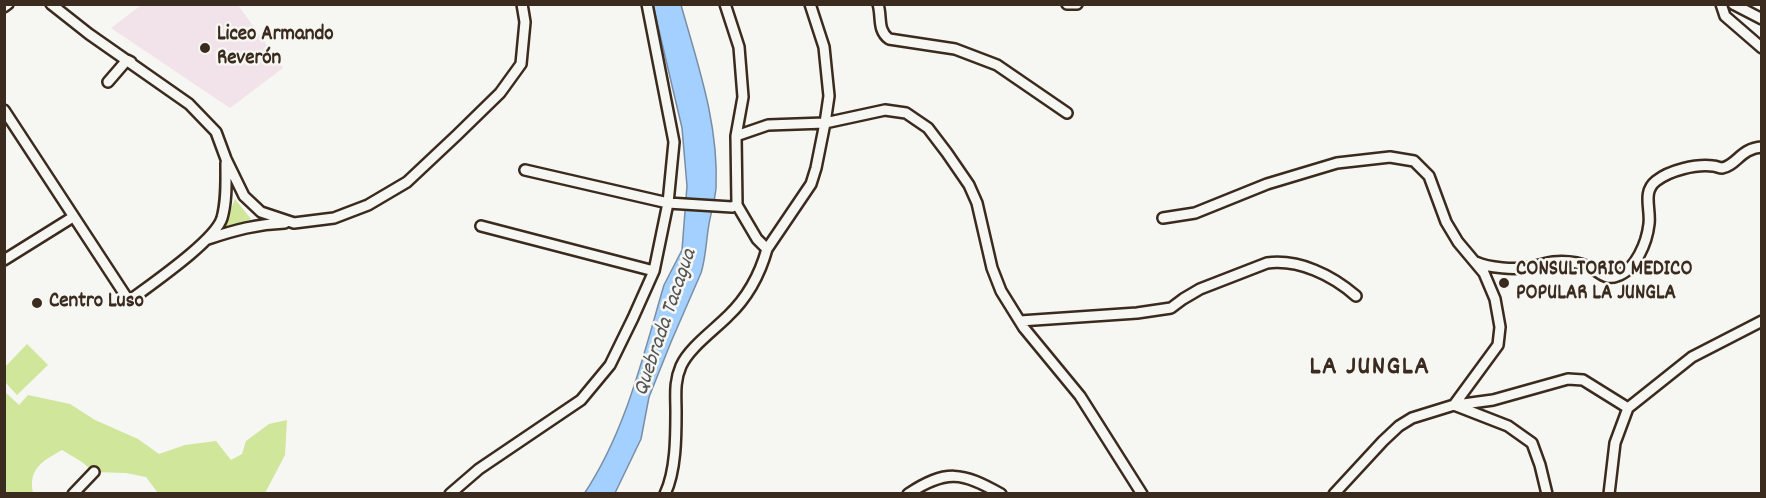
<!DOCTYPE html>
<meta charset="utf-8">
<style>
body{margin:0}
#map{position:relative;width:1766px;height:498px;overflow:hidden;background:#f6f6f2;font-family:Dekko,sans-serif}
canvas{display:block}
.frame{position:absolute;inset:0;border:6px solid #3b2a1e;pointer-events:none}
</style>
<div id="map">
<canvas width="1766" height="498"></canvas>
<div class="frame"></div>
</div>
<script>
const ctx = document.querySelector('canvas').getContext('2d');
ctx.lineJoin = 'round';
function fill(path, color) {
  ctx.fillStyle = color;
  ctx.fill(path, 'evenodd');
}
function stroke(path, color, width, dash) {
  ctx.strokeStyle = color;
  ctx.lineWidth = width;
  ctx.lineCap = dash ? 'butt' : 'round';
  ctx.setLineDash(dash || []);
  ctx.stroke(path);
}
function label(font, color, halo, rows, align = 'center') {
  ctx.font = font + ' Dekko,sans-serif';
  ctx.lineWidth = 5;
  ctx.setLineDash([]);
  ctx.textBaseline = 'middle';
  ctx.strokeStyle = halo;
  ctx.fillStyle = color;
  for (const [text, x, y, turn = 0] of rows) {
    ctx.save();
    ctx.translate(x, y);
    ctx.rotate((+turn || 0) * Math.PI / 180);
    ctx.textAlign = isNaN(turn) ? turn : align;
    if (halo) ctx.strokeText(text, 0, 0);
    ctx.fillText(text, 0, 0);
    ctx.restore();
  }
}
const built = new Path2D(`
 M 184,5 L 238,5 L 283,68 L 230,108 L 111,28 L 140,6 Z`);
const green = new Path2D(`
 M 235,199 L 251,219 L 222,231 Z
 M 27,344 L 48,365 L 17,395 L 5,382 L 5,367 Z
 M 4,391 L 19,405 L 28,395 L 70,404 L 95,420 L 138,439 L 159,454 L 185,445 L 216,441 L 231,460 L 242,454 L 246,441 L 269,424 L 287,420 L 285,455 L 265,493 L 158,493 L 146,477 L 126,473 L 94,472 L 82,462 L 62,450 C 43,461 28,468 33,493 L 5,493 Z`);
const water = new Path2D(`
 M 653,5 L 681,5 C 698,65 719,125 716,188 C 715,200 711,212 709,224 C 706,241 706,257 701,273 L 671,342 L 649,397 L 641,439 L 615,493 L 584,494 C 626,431 643,356 664,285 L 682,250 L 687,186 L 682,128 Z`);
const minor = new Path2D(`
 M 51,4 L 89,34 L 189,104 L 216,132 L 226,159 L 244,196 L 261,212 L 294,223 L 334,218 L 368,205 L 407,182 L 457,135 L 500,93 L 521,64 L 525,22 L 522,4
 M 878,4 C 882,17 877,30 889,39 L 955,49 L 997,65 L 1067,113
 M 1067,4 L 1077,4
 M 1721,4 L 1725,16 L 1762,48
 M 1733,4 L 1762,19
 M 4,7 L 8,4
 M 108,82 L 127,60 L 131,62
 M 4,110 L 129,301 C 150,285 215,241 222,218 C 227,200 226,181 226,163
 M 736,136 L 768,125 L 825,123 L 885,110 L 906,113 L 928,128 L 947,153 L 969,185 L 977,203 L 992,268 L 1001,291 L 1024,328 L 1080,396 L 1142,494
 M 525,170 L 668,203 L 732,207 L 737,205
 M 1163,218 L 1195,213 L 1267,184 L 1337,163 L 1390,157 L 1414,161 L 1429,176 L 1446,222 L 1458,242 L 1484,273 L 1495,299 L 1500,327 L 1498,345 L 1454,405
 M 481,226 L 654,271
 M 208,239 C 235,230 257,224 285,223
 M 767,249 L 811,184 L 816,168 L 825,123 L 829,96 L 824,47 L 810,4
 M 4,260 L 73,217
 M 1476,262 C 1488,268 1516,270 1530,267 C 1538,266 1545,263 1553,262 C 1564,261 1578,262 1589,267 C 1599,271 1605,281 1617,276 C 1636,270 1647,242 1649,224 C 1651,209 1642,192 1656,181 C 1670,170 1696,164 1713,166 C 1716,166 1719,168 1722,168 C 1736,166 1741,148 1762,147
 M 1020,321 L 1137,313 L 1171,308 L 1183,299 L 1200,289 L 1267,263 C 1299,259 1332,275 1356,296
 M 1456,405 L 1493,400 L 1568,379 L 1583,380 L 1628,408
 M 73,494 L 94,472
 M 450,494 L 479,469 L 581,400 L 610,365 L 633,318 L 654,271 L 668,203 L 674,142 L 647,4
 M 665,494 C 676,471 676,436 676,412 C 676,395 674,382 681,366 C 689,348 713,331 728,316 C 747,298 760,274 767,249 L 757,239 L 737,205 L 736,136 L 743,97 L 739,47 L 725,4
 M 908,494 C 946,469 962,472 1001,494
 M 1334,494 L 1383,441 L 1399,426 L 1412,418 L 1454,405 L 1508,426 L 1532,443 L 1540,465 L 1547,494
 M 1609,494 L 1615,443 L 1628,408 L 1692,357 L 1762,321`);
const markers = [
 [205,48,6,"#3b2a1e"],
 [1504,283,6,"#3b2a1e"],
 [37,303,6,"#3b2a1e"]
];
const poiNames = [
 ["Liceo Armando",217,36],
 ["Reverón",217,60],
 ["CONSULTORIO MEDICO",1516,271],
 ["POPULAR LA JUNGLA",1516,295],
 ["Centro Luso",49,303]
];
const waterNames = [
 ["Quebrada Tacagua",667,323,-71]
];
const districtNames = [
 ["LA JUNGLA",1370,369]
];
fill(built, '#f2e3ea');
fill(green, '#d0e69b');
fill(water, '#a3d0fe');
stroke(water, '#798ea4', 1.5);
stroke(minor, '#3b2a1e', 14);
stroke(minor, '#f6f6f2', 9);
for (const [x, y, r, color] of markers) {
  const dot = new Path2D();
  dot.arc(x, y, r, 0, 2 * Math.PI);
  ctx.fillStyle = color;
  ctx.fill(dot);
  stroke(dot, '#f6f6f2', 2);
}
label('bold 21px', '#3b2a1e', '#f6f6f2', poiNames, 'left');
label('italic 22px', '#555456', '#f6f6f2', waterNames);
ctx.letterSpacing = '1.5px';
label('bold 27px', '#3b2a1e', '#f6f6f2', districtNames);
ctx.letterSpacing = '0px';
</script>
